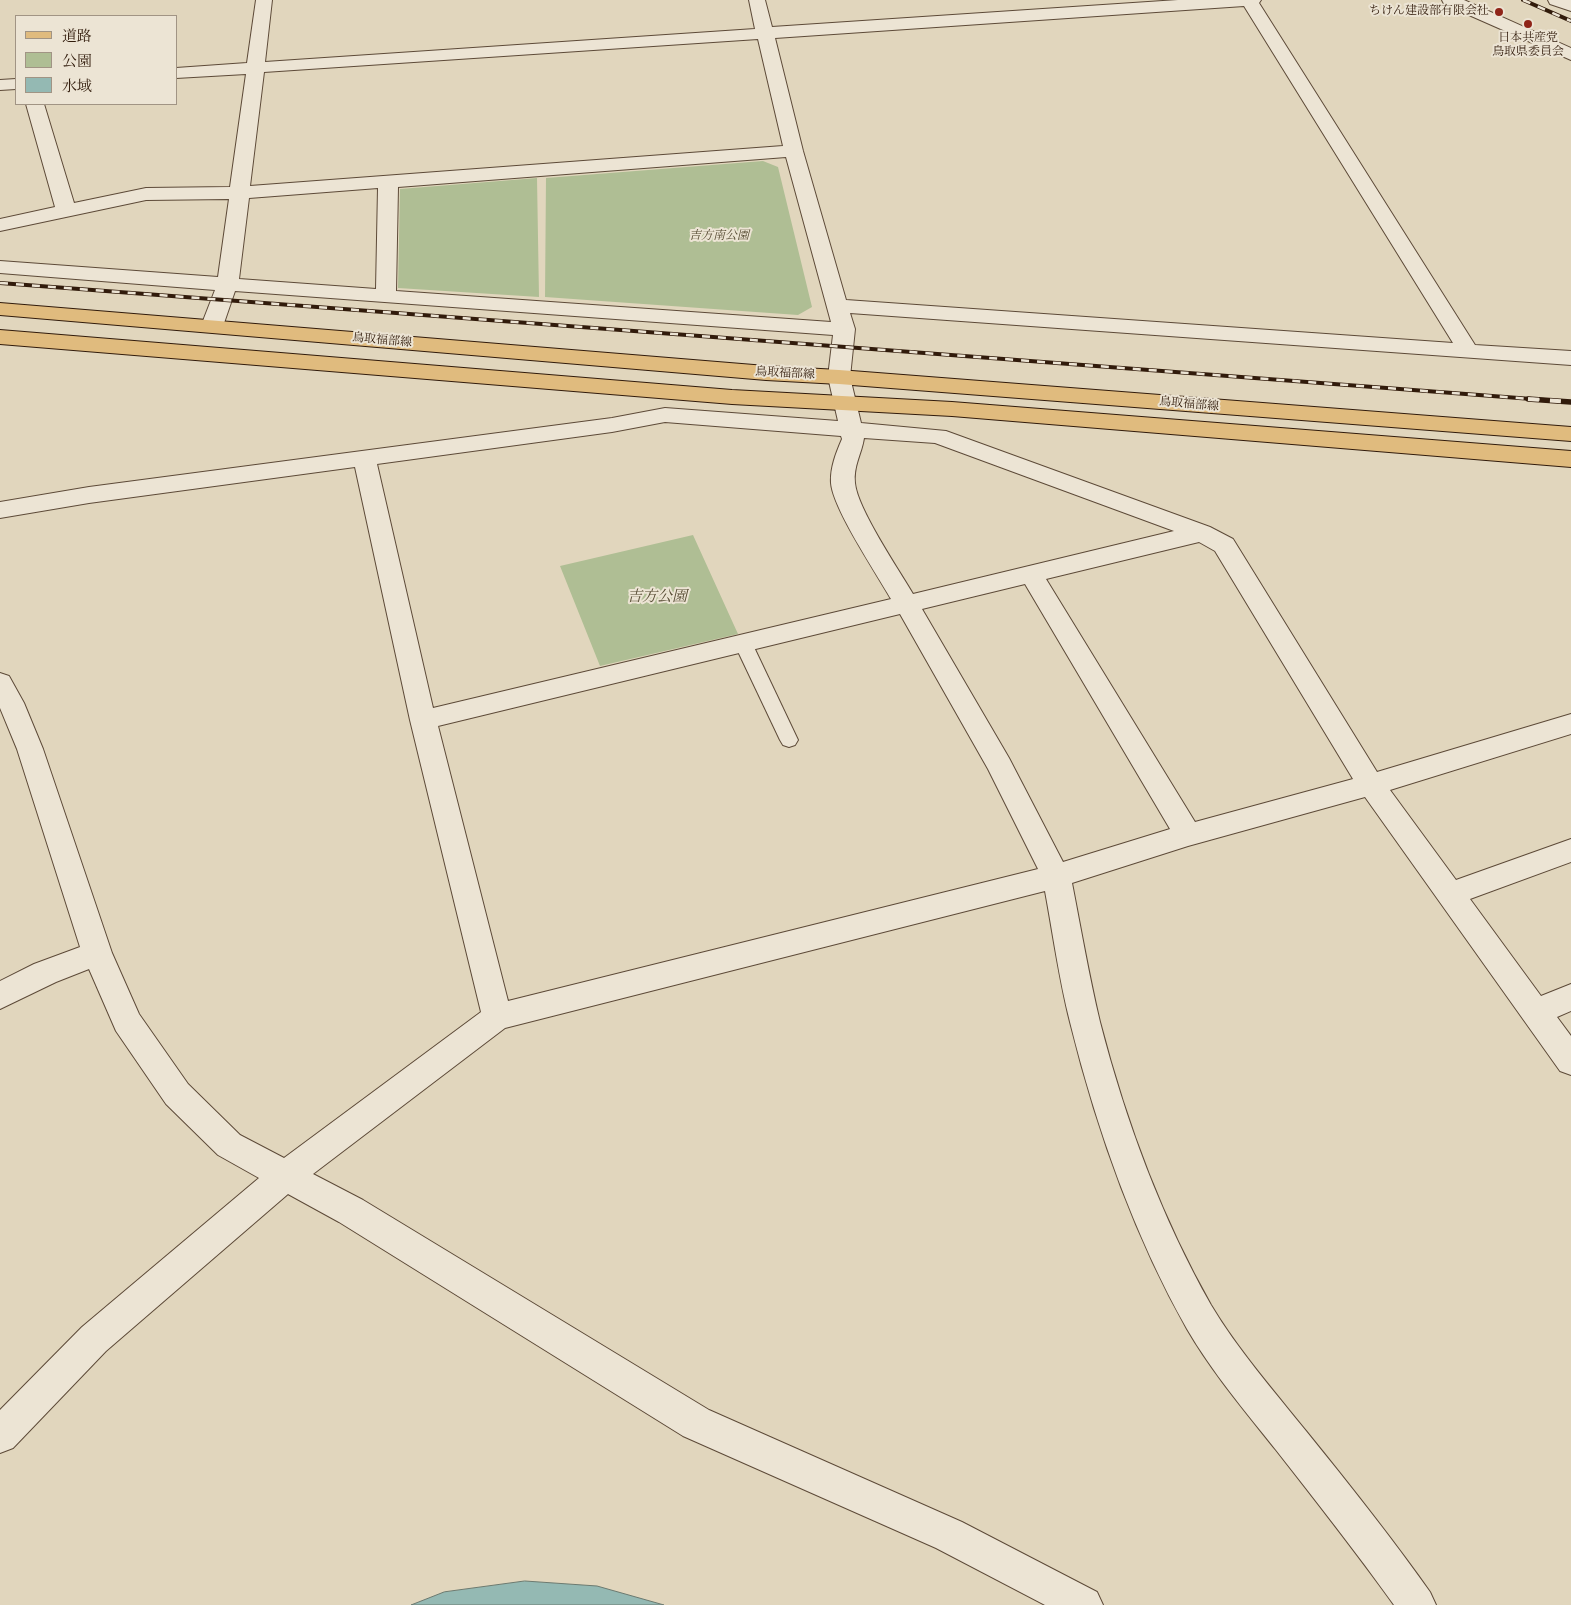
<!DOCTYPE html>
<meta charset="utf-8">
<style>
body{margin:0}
#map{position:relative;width:1571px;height:1605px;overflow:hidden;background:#e1d6bd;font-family:"IM FELL English","Noto Serif JP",serif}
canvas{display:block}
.legend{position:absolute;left:15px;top:15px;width:162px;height:90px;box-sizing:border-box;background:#ece4d4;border:1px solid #a19484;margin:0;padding:6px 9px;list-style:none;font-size:15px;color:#311b0b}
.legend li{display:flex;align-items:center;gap:10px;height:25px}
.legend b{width:25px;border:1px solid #a19484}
</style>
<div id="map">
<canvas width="1571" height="1605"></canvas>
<ul class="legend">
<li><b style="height:6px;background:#e0bb7e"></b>道路</li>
<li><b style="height:14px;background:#afbe94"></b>公園</li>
<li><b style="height:14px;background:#94b9b3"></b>水域</li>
</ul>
</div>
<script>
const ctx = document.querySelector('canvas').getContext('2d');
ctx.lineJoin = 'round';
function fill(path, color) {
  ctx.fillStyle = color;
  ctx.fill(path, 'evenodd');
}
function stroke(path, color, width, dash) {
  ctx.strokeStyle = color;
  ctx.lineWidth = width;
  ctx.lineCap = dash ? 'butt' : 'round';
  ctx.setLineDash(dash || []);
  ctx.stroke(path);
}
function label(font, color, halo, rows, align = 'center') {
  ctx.font = font + ' "IM FELL English","Noto Serif JP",serif';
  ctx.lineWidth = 4;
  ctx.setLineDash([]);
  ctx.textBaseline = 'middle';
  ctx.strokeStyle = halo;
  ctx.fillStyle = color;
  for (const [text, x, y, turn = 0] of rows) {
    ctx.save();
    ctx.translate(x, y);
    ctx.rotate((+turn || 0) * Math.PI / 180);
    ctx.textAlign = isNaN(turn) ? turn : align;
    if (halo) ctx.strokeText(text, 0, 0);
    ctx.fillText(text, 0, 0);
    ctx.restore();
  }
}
const green = new Path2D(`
 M 763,161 L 778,167 L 812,307 L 798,315 L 545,297 L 546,178 Z
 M 537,178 L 539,297 L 398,288 L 400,189 Z
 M 693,535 L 738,634 L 600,666 L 560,566 Z`);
const water = new Path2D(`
 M 525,1581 L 597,1586 L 664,1605 L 411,1605 L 444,1592 Z`);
const service = new Path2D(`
 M 743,637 L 749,639 L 752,643 L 798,740 L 795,745 L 789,747 L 783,745 L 780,740 L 734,643 L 737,639 Z`);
const minor = new Path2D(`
 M 256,0 L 272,0 L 265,62 L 755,29 L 749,0 L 765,0 L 772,27 L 1178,0 L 1261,0 L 1259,3 L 1475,345 L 1571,351 L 1571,365 L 850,313 L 855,329 L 850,377 L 861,423 L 946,431 L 1210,527 L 1233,539 L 1377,772 L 1571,714 L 1571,734 L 1390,790 L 1456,880 L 1571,839 L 1571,862 L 1470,899 L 1541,996 L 1571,984 L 1571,1011 L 1557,1017 L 1571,1036 L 1571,1075 L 1560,1071 L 1365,797 L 1188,846 L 1072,883 C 1081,929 1089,976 1100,1022 C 1125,1119 1161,1217 1211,1305 C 1238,1350 1273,1390 1306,1431 C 1349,1484 1391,1537 1430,1592 L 1436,1605 L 1394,1605 C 1356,1552 1316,1501 1276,1450 C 1245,1411 1212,1372 1187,1329 C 1134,1235 1096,1127 1070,1022 C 1059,979 1053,934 1045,891 L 505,1028 L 313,1174 L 363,1200 L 709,1410 L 962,1522 L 1097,1592 L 1103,1605 L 1045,1605 L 936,1548 L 683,1436 L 339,1222 L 288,1194 L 106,1351 L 13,1448 L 0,1453 L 0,1410 L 82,1327 L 259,1178 L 218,1155 L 166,1104 L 116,1031 L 89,969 L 56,982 L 0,1009 L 0,981 L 34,964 L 80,947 L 17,749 L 0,708 L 0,673 L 9,676 L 24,703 L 43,749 L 112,953 L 139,1014 L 188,1084 L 240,1135 L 284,1158 L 481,1012 L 410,720 L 355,467 L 89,503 L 0,518 L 0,502 L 89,487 L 612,418 L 665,408 L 838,421 L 828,377 L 833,335 L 235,291 L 223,326 L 220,331 L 212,332 L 204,331 L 201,326 L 215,290 L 0,273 L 0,261 L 218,277 L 229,199 L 146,200 L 0,231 L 0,219 L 55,207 L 26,104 L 44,104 L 74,203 L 146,188 L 230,187 L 246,74 L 176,78 L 176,68 L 247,63 ZM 1244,6 L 1453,343 L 846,300 L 803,151 L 775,38 ZM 758,39 L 783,146 L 250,186 L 264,72 ZM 786,157 L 831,322 L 396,291 L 398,187 ZM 378,188 L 376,289 L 239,279 L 249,198 ZM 665,422 L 841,436 L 842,439 C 836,453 830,468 831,483 C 833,509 877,574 891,599 L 433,708 L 377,464 L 612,432 ZM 864,438 L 935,443 L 1174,531 L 913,594 C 899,570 857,508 855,483 C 853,466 862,453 864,438 ZM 1199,542 L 1215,551 L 1353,779 L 1195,822 L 1046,579 ZM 1025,584 L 1170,829 L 1063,862 L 1009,758 L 922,609 ZM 900,614 L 988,769 L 1038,869 L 508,1001 L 438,726 Z
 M 1442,0 L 1464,0 L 1571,48 L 1571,60 L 1444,4 Z
 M 1548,0 L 1571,0 L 1571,11 L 1550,4 Z
 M 16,79 L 16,89 L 0,90 L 0,80 Z`);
const primary = new Path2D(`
 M 0,303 L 766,366 L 839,370 L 1571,427 L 1571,441 L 839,384 L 766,380 L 0,315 Z
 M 0,330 L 732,390 L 952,402 L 1571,451 L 1571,467 L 952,416 L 732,404 L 0,344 Z`);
const railFar1 = new Path2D(`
 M 1523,0 L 1571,21
 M 0,283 L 1545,400`);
const rail = new Path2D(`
 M 1528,399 L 1571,402`);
const markers = [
 [1499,12,5,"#8f2418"],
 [1528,24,5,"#8f2418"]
];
const farPoinames = [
 ["ちけん建設部有限会社",1489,12],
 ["日本共産党",1528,39,"center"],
 ["鳥取県委員会",1528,53,"center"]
];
const farParknames = [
 ["吉方南公園",719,237]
];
const farStreetnames = [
 ["鳥取福部線",382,341,5],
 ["鳥取福部線",785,374,3],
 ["鳥取福部線",1189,405,5]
];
const parkNames = [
 ["吉方公園",657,598]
];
fill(green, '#afbe94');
fill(water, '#94b9b3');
stroke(water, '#6c7a70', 1);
stroke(service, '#5d4a38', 2);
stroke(minor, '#5d4a38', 2);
stroke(primary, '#311b0b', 2);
fill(service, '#ece4d4');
fill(minor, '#ece4d4');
fill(primary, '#e0bb7e');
stroke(railFar1, '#311b0b', 4);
stroke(rail, '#311b0b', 5.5);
stroke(railFar1, '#ece4d4', 2.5, [8]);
stroke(rail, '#ece4d4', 4, [11]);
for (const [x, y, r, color] of markers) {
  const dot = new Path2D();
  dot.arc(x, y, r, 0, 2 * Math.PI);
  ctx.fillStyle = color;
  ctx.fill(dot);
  stroke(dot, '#ece4d4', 2);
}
label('12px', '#311b0b', '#ece4d4', farPoinames, 'right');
label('italic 12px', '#574c34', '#ece4d4', farParknames);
label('12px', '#311b0b', '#ece4d4', farStreetnames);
label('italic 15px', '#574c34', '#ece4d4', parkNames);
</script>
